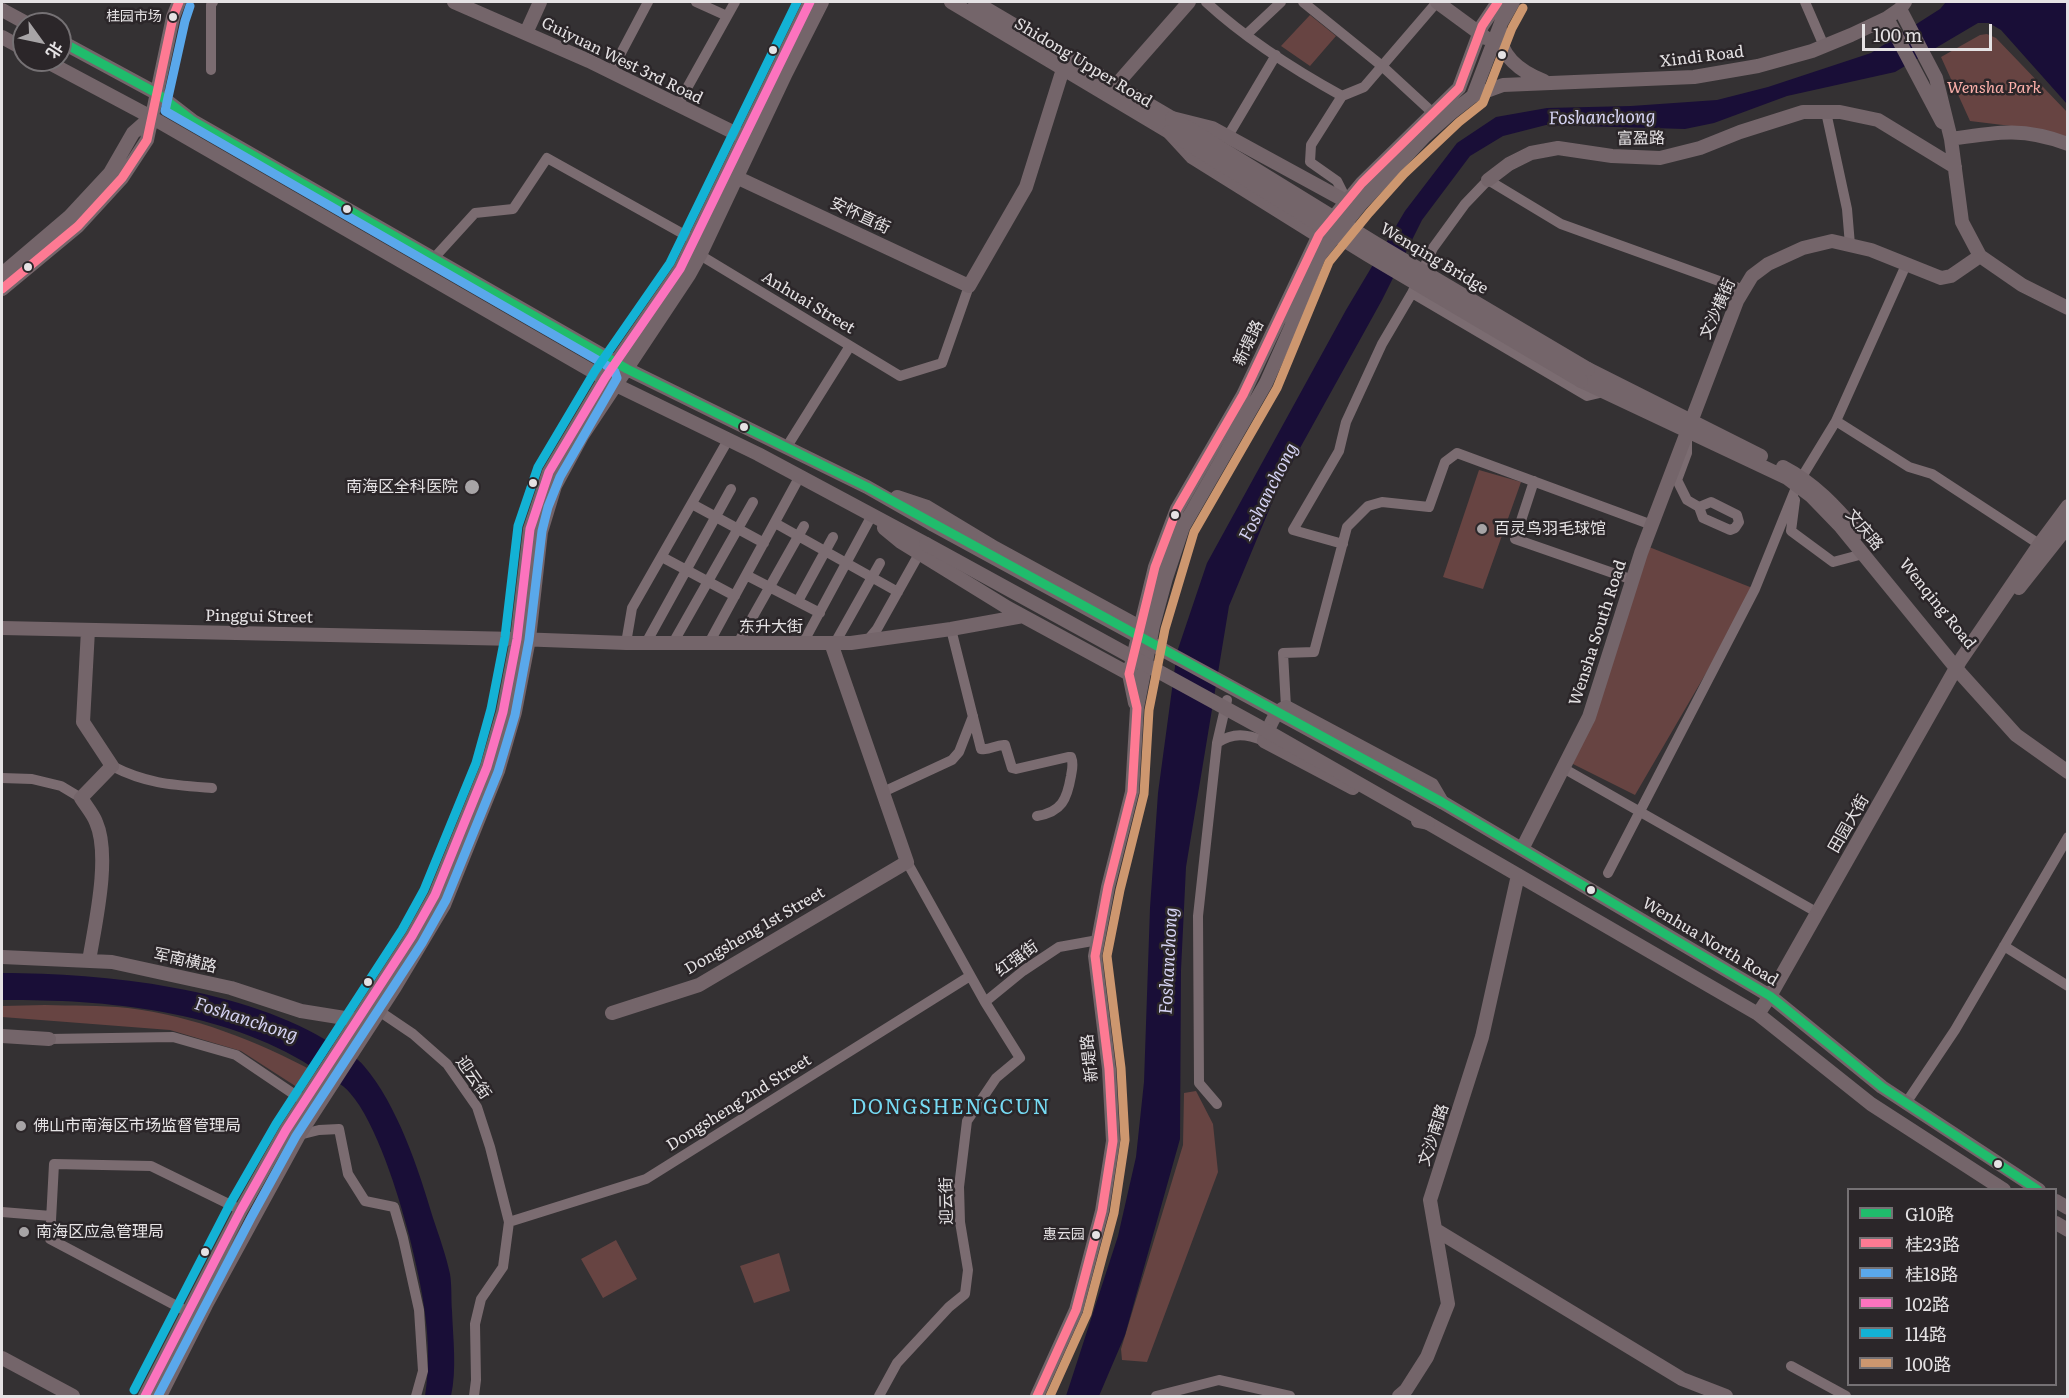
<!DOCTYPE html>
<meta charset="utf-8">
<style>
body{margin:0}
#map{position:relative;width:2069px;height:1398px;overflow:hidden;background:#343133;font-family:Literata,"Noto Sans SC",serif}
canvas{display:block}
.frame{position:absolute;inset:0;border:3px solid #e5e2e4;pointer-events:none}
.legend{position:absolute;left:1847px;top:1188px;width:210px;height:198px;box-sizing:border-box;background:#2b2629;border:2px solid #757174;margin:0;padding:8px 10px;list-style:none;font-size:18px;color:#e5e2e4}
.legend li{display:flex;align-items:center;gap:12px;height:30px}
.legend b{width:30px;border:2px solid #757174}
.north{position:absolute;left:12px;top:12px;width:60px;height:60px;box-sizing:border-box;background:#2b2629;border:2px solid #757174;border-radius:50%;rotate:123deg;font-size:16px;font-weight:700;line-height:24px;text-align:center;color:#e5e2e4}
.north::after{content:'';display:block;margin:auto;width:21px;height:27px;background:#a7a4a6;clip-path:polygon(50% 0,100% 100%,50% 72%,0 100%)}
.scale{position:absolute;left:1862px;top:24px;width:130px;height:27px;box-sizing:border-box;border:3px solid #e5e2e4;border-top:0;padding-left:8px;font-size:18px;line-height:21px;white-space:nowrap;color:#e5e2e4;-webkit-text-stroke:4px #2b2629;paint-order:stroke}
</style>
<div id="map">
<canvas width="2069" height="1398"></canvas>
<div class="frame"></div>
<ul class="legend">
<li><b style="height:8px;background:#20bc6c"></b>G10路</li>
<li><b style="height:8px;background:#fe7a93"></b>桂23路</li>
<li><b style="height:8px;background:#5aa8eb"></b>桂18路</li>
<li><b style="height:8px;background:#fc73be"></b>102路</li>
<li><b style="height:8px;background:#13b2d5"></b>114路</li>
<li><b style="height:8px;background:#cd976f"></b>100路</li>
</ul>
<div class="north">北</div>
<div class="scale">100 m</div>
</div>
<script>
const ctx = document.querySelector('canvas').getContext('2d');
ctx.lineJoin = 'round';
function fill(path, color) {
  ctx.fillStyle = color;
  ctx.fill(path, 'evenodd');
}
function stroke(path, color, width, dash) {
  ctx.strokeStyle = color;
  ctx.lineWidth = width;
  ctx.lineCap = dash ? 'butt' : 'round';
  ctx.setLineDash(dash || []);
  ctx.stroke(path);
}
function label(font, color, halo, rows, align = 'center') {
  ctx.font = font + ' Literata,"Noto Sans SC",serif';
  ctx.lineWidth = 5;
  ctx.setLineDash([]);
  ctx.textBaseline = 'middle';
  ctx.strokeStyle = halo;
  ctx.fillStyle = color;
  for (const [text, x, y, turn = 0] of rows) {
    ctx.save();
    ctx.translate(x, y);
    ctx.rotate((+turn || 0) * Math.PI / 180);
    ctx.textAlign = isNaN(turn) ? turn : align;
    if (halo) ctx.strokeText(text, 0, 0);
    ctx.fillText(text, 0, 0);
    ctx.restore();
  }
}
const green = new Path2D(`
 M 1310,15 L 1336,36 L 1310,66 L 1281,46 Z
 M 1987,34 L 1996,38 L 2067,112 L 2067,139 L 2044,130 L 1970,121 L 1941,57 L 1980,35 Z
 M 1479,470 L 1521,482 L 1483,589 L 1443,577 Z
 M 1644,545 L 1755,589 L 1635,795 L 1567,761 Z
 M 45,1005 C 72,1006 100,1005 128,1008 C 194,1016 257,1041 315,1072 L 303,1091 L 241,1051 L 170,1030 L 2,1017 L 2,1006 Z
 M 1196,1091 L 1213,1124 L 1218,1172 L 1147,1362 L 1122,1360 L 1121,1349 L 1183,1145 L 1184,1093 Z
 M 616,1240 L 637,1279 L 603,1298 L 581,1259 Z
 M 779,1253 L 790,1291 L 754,1303 L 740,1266 Z`);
const water = new Path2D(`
 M 1946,2 L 2067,2 L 2067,104 L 2001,30 L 1989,23 L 1978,23 L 1895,72 L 1787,96 L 1714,123 L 1685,129 L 1546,125 L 1503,136 L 1470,156 L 1422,220 L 1382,300 L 1279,486 L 1229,606 L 1186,867 L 1181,970 L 1180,1139 L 1125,1335 L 1099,1396 L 1066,1396 L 1118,1236 L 1136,1157 L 1144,1082 L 1150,908 L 1158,793 L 1177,652 L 1207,563 L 1346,310 L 1405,211 L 1457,143 L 1496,117 L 1547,108 L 1631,106 L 1717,100 L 1768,87 L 1871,53 L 1940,9 Z
 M 2,973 C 105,973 246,988 334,1045 C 344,1051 357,1057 364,1066 C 397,1104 419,1170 433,1218 C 439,1236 446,1255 450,1274 C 452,1286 451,1299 452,1311 C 453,1339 457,1369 451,1396 L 425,1396 C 434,1343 422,1287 409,1235 C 399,1196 376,1122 350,1093 C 343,1084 330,1078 320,1072 C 230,1011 108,999 2,1000 Z`);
const street = new Path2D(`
 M 696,2 L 727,16
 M 1206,2 C 1245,38 1295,70 1342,96 L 1364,87 L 1437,2
 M 1303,2 L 1382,66 L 1433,113
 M 1805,2 L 1824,46
 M 1247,34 L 1281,2
 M 211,70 L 211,5 L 213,2
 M 611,72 L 648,2
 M 1342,96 L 1311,145 L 1310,162 L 1337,181 L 1347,201
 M 677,106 L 735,2
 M 1826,112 L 1847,209 L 1850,245
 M 1228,136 L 1276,55
 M 700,255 L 900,376 L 942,363 L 969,286
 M 434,258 L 475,213 L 513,209 L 547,158 L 694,240
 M 1604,392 L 1587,396 L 1412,293 L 1433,248 L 1465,204 L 1488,180 L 1561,224 L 1744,290
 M 1836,421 L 1909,467 L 1932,474 L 2045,548
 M 1687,438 L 1687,453 L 1677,480 L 1687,500 L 1699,507 L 1703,518 L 1730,530 L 1735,528 L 1739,522 L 1737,515 L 1711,502 L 1699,507
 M 786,448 L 850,346
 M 1534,481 L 1515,539 L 1633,580
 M 1795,500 L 1791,531 L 1833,562 L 1863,554
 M 692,504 L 764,543
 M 775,523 L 898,592
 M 1343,544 L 1293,530 L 1339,451 L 1346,422 L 1382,344 L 1412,293
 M 662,557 L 735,596
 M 746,575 L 820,613
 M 798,601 L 833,537
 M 951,629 L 981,749 C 990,751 996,744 1005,745 L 1012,768 L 1016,769 L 1068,757 L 1071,757 C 1074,764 1072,769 1071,776 C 1067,799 1062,812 1037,816
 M 867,641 L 877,629 L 919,554
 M 626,643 L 632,608 L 728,440
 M 646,643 L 731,489
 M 673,643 L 753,502
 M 709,643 L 800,476
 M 738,643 L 804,526
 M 803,643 L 871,517
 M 835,643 L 880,563
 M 1286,707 L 1283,653 L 1314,652 L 1347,527 L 1368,506 L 1382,502 L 1429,507 L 1445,462 L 1457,453 L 1652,525
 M 1217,743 C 1233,732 1247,734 1264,741
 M 112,766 C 147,784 173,785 212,788
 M 1563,768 L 1818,913
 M 2,778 L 32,779 L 61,786 L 81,798
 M 883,792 L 952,760 L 959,752 L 973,716
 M 907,862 L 985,1002 L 1023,971 L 1059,947 L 1098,940
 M 1608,873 L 1755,589 L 1797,485 L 1836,421 L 1906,265
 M 2004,946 L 2068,986
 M 379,1011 L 413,1034 L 447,1064 L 477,1107 L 490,1147 L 509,1222 L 503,1267 L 481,1299 L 475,1324 L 476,1380 L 474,1396
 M 49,1039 L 173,1037 L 236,1055 L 304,1101
 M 1906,1103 L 1955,1030 L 2068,837
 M 1217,1104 L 1199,1083 L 1198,916 L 1217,743 L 1227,700
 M 299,1135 L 319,1130 L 339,1129 L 348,1174 L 365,1201 L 394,1207 L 403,1238 L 419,1310 L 423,1371 L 416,1396
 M 2,1212 L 51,1216
 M 509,1222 L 646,1179 L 970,976
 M 188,1312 L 50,1239 L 54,1164 L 151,1166 L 241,1210
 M 1791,1366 L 1846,1396
 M 879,1396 L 897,1363 L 949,1307 L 965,1294 L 968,1270 L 960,1222 L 959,1187 L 967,1121 L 996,1078 L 1020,1058 L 985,1002
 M 1156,1396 L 1219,1380 L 1290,1396`);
const secondary = new Path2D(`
 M 454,2 L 589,61 L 743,137
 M 951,2 L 1169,132 L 1192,157 L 1325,240
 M 975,2 L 1172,118 L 1212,128 L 1353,205
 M 1437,2 L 1486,38
 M 1900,9 L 1936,78 L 1951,139 L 1962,222 L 1980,256 L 2022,285 L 2068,308
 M 2,10 L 28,24
 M 1887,18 L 1942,122
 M 1500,29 C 1498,56 1522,72 1544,81
 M 526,33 L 540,2
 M 2,37 L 24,49
 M 60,41 L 158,94 L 193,121 L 627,369 L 867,487 L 932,524
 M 44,60 L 151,117 L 616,385 L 758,454 L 926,544
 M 1116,85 L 1189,2
 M 1473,96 L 1501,23 L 1513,2
 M 1951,139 C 1997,132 2023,127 2068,144
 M 736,177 L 969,286 L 1026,187 L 1063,69
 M 1488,180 L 1509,164 L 1531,153 L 1558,148 L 1612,156 L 1660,158 L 1700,148 L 1740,132 L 1803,112 L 1840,112 L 1878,120 L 1955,167
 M 2,274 L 70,216 L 110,173 L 133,133 L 151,117
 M 2,289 L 78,226 L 122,178 L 147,140 L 173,17 L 179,2
 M 1588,369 L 1761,456
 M 1581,381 L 1787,478 L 1811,496 L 1841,527 L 1961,674 L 2016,735 L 2068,772
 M 1783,467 C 1814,483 1836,507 1858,533
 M 897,497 L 927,507 L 995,548 L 1147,631
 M 884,528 L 901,542 L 1008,608 L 1135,677
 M 2019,588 L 2068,526
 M 2,628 L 517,639 L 626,643 L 851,643 L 951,629 L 1023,616
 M 88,630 L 83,722 L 112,766 L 81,798 C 86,806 93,814 96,822 C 111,856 95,924 89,961
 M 1135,703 L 1129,674 L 1155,567 L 1177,509 L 1243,395 L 1319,235 L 1362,183 L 1459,88 L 1482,26 L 1498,2
 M 1353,788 L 1264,741 C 1269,729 1273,712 1286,707 L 1432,785 L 1442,802 L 1770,996 L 1882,1087 L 2039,1190
 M 1418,821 L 1428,823 L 1758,1014 L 1871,1104 L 2004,1190
 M 1522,849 L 1589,717 L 1641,553 L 1737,301 L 1752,276 L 1768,264 L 1803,248 L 1832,241 L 1871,250 L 1941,278 L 1951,276 L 1980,256
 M 2,957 L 112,962 L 231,988 L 301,1011 L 357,1020
 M 612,1013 L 699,985 L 907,862 L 831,643
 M 1758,1014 L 1770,996 L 1960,661 L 2039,545 L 2068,506
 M 2,1036 L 49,1039
 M 2056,1201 L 2068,1208
 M 2056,1223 L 2068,1230
 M 1436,1230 L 1682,1379 L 1726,1396
 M 2,1358 L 73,1396
 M 145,1396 L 241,1210 L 286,1130 L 412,936 L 435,895 L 487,767 L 503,712 L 517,639 L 530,529 L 549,472 L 605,378 L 680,269 L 810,2
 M 160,1396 L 206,1305 L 299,1135 L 395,987 L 444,905 L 498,771 L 515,712 L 529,639 L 541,532 L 555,486 L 582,436 L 689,275 L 700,255 L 786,73 L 822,2
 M 1037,1396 L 1076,1310 L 1102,1211 L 1113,1141 L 1109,1069 L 1095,956 L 1108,887 L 1132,792 L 1137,708 L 1153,626 L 1166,578 L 1183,527 L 1266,383 L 1291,327 L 1319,256 L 1360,205 L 1425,136 L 1451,113 L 1473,96 L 1503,85 L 1694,77 L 1758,66 L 1812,51 L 1851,35 L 1887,18 L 1900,9 L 1905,2
 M 1399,1396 L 1406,1390 L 1427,1357 L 1448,1304 L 1430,1200 L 1482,1037 L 1518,875`);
const secondaryBridge = new Path2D(`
 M 1172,118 L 1375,243 L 1588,369
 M 1169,132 L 1368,255 L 1581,381
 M 932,524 L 1442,802
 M 926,544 L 1258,726 L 1428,823`);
const bus1 = new Path2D(`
 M 60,41 L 158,94 L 193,121 L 627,369 L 867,487 L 1442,802 L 1770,996 L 1882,1087 L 2038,1190`);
const bus2 = new Path2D(`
 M 2,289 L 78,226 L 122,178 L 147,140 L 173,17 L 179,2
 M 1037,1396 L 1076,1310 L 1102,1211 L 1113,1141 L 1109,1069 L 1095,956 L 1108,887 L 1132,792 L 1137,708 L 1129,674 L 1155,567 L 1177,509 L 1243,395 L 1319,235 L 1362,183 L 1459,88 L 1482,26 L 1498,2`);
const bus3 = new Path2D(`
 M 158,1396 L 252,1216 L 296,1136 L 422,943 L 446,900 L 498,772 L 515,715 L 529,640 L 542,531 L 548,507 L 560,477 L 617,378 L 615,372 L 611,368 L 165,111 L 185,21 L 190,6`);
const bus4 = new Path2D(`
 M 145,1396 L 241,1210 L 286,1130 L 412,936 L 435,895 L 487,767 L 503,712 L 517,639 L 530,529 L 549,472 L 605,378 L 680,269 L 810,2`);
const bus5 = new Path2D(`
 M 134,1390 L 230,1204 L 276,1124 L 402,930 L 424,890 L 476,763 L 491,709 L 505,637 L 518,526 L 538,467 L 595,371 L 670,263 L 797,2`);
const bus6 = new Path2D(`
 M 1050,1396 L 1087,1314 L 1114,1213 L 1125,1140 L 1121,1068 L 1107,956 L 1120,890 L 1144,794 L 1149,710 L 1165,629 L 1194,532 L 1277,388 L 1329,262 L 1369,213 L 1404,174 L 1459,122 L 1483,103 L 1512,28 L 1523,8`);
const markers = [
 [173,17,5,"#e5e2e4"],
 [773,50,5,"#e5e2e4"],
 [1502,55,5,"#e5e2e4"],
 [347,209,5,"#e5e2e4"],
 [28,267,5,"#e5e2e4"],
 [744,427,5,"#e5e2e4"],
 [533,483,5,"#e5e2e4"],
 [472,487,8,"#a7a4a6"],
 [1175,515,5,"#e5e2e4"],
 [1482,529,6,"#a7a4a6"],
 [1591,890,5,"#e5e2e4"],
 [368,982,5,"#e5e2e4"],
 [21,1126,6,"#a7a4a6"],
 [1998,1164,5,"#e5e2e4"],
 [24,1232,6,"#a7a4a6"],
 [1096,1235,5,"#e5e2e4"],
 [205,1252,5,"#e5e2e4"]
];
const busNames = [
 ["桂园市场",162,17],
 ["惠云园",1085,1235]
];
const streetNames = [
 ["Xindi Road",1702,57,-7],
 ["Guiyuan West 3rd Road",622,61,26],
 ["Shidong Upper Road",1083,63,31],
 ["富盈路",1641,139,-1],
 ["安怀直街",860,216,25],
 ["Wenqing Bridge",1434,259,31],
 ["Anhuai Street",808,303,31],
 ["文沙横街",1718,309,-66],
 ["新堤路",1249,343,-65],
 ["文庆路",1864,530,50],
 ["Wenqing Road",1937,604,51],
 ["Pinggui Street",259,617,1],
 ["东升大街",771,627],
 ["Wensha South Road",1598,633,-72],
 ["田园大街",1849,824,-60],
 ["Dongsheng 1st Street",755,931,-30],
 ["Wenhua North Road",1710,942,31],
 ["红强街",1017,959,-36],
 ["军南横路",185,961,12],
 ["新堤路",1090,1058,-96],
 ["迎云街",473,1078,55],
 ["Dongsheng 2nd Street",739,1103,-32],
 ["文沙南路",1434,1135,-72],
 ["迎云街",947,1201,-91]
];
const parkNames = [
 ["Wensha Park",1994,88]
];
const poiNames = [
 ["南海区全科医院",458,487,"right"],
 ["百灵鸟羽毛球馆",1494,529],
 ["佛山市南海区市场监督管理局",33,1126],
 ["南海区应急管理局",36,1232]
];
const waterNames = [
 ["Foshanchong",1602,118,-1],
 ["Foshanchong",1269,492,-63],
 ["Foshanchong",1169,961,-87],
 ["Foshanchong",246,1020,18]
];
const quarterNames = [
 ["DONGSHENGCUN",951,1108]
];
fill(green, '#674442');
fill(water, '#190e37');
stroke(street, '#7b6c71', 10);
stroke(secondary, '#74656a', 14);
stroke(secondaryBridge, '#74656a', 14);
stroke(bus1, '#20bc6c', 9);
stroke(bus2, '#fe7a93', 9);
stroke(bus3, '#5aa8eb', 9);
stroke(bus4, '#fc73be', 9);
stroke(bus5, '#13b2d5', 9);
stroke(bus6, '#cd976f', 9);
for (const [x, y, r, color] of markers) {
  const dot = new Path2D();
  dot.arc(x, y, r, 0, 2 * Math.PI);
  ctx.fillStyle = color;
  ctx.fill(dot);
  stroke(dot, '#2b2629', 2);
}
label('14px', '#e5e2e4', '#2b2629', busNames, 'right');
label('16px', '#e5e2e4', '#2b2629', streetNames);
label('italic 16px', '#fdb1ab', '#2b2629', parkNames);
label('16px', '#e5e2e4', '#2b2629', poiNames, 'left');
label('italic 18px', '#d4d2f2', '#2b2629', waterNames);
ctx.letterSpacing = '1.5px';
label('20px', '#76daf3', '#2b2629', quarterNames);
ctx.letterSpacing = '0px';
</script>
